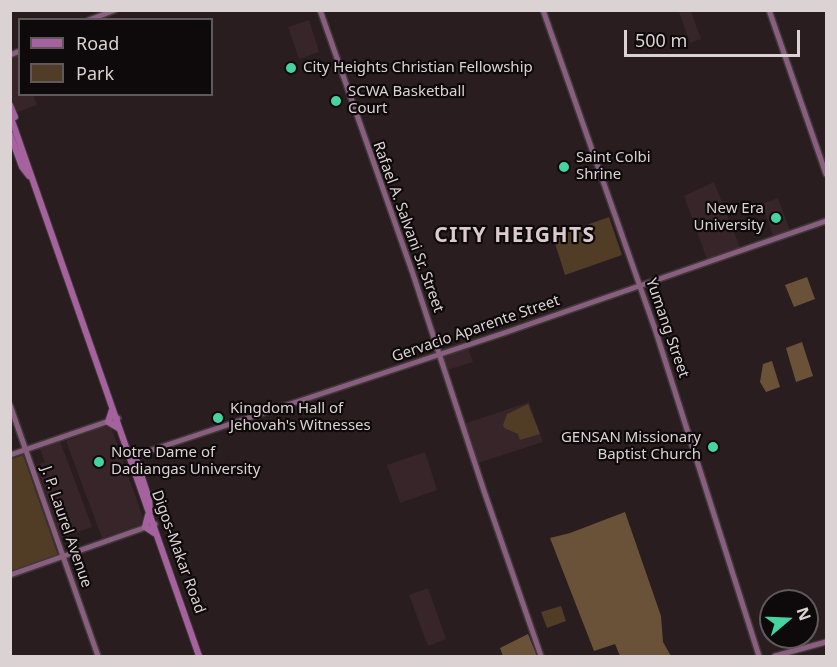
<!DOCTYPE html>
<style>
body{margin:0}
#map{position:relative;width:837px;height:667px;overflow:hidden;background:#291d20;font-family:"Noto Sans",sans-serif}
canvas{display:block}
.frame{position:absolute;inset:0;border:12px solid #dbd2d4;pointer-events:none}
.legend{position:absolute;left:18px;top:18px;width:195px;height:78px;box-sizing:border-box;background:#0e090a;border:2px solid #60595b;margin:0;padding:8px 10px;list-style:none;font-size:18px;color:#dbd2d4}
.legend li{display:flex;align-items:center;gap:12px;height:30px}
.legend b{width:30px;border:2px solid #60595b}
.north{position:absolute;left:759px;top:589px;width:60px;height:60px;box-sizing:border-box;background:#0e090a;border:2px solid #60595b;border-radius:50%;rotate:71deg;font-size:16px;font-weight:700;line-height:24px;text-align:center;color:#dbd2d4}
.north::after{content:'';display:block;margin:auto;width:21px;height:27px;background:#45d49f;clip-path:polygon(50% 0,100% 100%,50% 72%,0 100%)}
.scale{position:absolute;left:624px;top:30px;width:176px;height:27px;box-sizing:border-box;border:3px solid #dbd2d4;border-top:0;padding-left:8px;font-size:18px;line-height:21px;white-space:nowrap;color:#dbd2d4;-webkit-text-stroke:4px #0e090a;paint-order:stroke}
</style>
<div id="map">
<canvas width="837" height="667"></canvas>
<div class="frame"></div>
<ul class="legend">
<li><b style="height:8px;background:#a6629f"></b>Road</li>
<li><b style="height:16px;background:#513c26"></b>Park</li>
</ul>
<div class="north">N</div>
<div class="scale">500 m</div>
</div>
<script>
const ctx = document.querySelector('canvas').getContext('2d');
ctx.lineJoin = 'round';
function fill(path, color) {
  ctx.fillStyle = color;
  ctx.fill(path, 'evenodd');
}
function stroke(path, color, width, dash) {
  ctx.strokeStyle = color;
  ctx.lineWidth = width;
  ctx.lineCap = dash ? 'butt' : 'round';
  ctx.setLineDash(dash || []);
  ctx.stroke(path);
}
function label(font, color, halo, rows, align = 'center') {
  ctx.font = font + ' "Noto Sans",sans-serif';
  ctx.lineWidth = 4.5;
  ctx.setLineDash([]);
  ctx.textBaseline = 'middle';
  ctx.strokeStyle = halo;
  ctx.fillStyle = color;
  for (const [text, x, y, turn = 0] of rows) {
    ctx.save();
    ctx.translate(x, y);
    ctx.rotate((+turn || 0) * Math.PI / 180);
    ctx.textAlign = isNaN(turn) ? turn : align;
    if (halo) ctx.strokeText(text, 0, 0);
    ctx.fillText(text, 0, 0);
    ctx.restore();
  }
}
const built = new Path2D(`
 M 684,10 L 691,11 L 701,39 L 690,43 L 679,12 Z
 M 309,20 L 319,52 L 299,59 L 288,27 Z
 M 19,54 L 20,94 L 33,95 L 37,105 L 15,113 L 11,100 L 10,58 Z
 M 714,182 L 741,250 L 708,262 L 684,196 Z
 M 778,198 L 791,233 L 774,238 L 762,204 Z
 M 468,348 L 473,362 L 447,370 L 443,356 Z
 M 529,402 L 543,442 L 478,463 L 464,424 Z
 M 110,424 L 145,523 L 102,538 L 66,441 Z
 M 60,441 L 92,527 L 61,538 L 37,465 L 45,462 L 40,449 Z
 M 425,452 L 437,490 L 400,503 L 387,465 Z
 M 428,588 L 446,639 L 428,646 L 409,595 Z`);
const green = new Path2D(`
 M 609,217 L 622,255 L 565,275 L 553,237 Z
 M 528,404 L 540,434 L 520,440 L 518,434 L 504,428 L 503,425 L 507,414 Z
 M 23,455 L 58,555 L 11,571 L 11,459 Z
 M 561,606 L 566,621 L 547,628 L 541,612 Z`);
const forest = new Path2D(`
 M 807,277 L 815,299 L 794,307 L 785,285 Z
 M 802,342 L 813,376 L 796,382 L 786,348 Z
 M 772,361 L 780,387 L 766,392 L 760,382 L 763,364 Z
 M 625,512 L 661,616 L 663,642 L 671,656 L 620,656 L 615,644 L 594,651 L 550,538 L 570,533 Z
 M 528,634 L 537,656 L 503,656 L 500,648 Z`);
const secondary = new Path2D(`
 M 320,10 L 413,274 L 484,491 L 541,656
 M 543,10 L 656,332 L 759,656
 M 769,10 L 826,174
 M 89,20 L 115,10
 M 10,55 L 20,51
 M 10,405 L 98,656
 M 10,455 L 118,418
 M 131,457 L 504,333 L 826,221
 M 10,575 L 155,524
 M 775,656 L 826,642`);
const primary = new Path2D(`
 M 10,105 L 15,117
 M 10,115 L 199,656
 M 10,134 L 22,167 L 29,176
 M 112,410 L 108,422 L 118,428
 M 137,455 L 136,459 L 149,499 L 150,511
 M 148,515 L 145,527 L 154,533`);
const markers = [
 [291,68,6,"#45d49f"],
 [336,101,6,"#45d49f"],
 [564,167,6,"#45d49f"],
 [776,218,6,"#45d49f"],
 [218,418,6,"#45d49f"],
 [713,447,6,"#45d49f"],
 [99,462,6,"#45d49f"]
];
const poiNames = [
 ["City Heights Christian Fellowship",303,68],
 ["SCWA Basketball",348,92],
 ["Court",348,109],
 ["Saint Colbi",576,158],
 ["Shrine",576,175],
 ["New Era",764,209,"right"],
 ["University",764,226,"right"],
 ["Kingdom Hall of",230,409],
 ["Jehovah's Witnesses",230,426],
 ["GENSAN Missionary",701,438,"right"],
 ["Baptist Church",701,455,"right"],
 ["Notre Dame of",111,453],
 ["Dadiangas University",111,470]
];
const streetNames = [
 ["Rafael A. Salvani Sr. Street",408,227,70],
 ["Yumang Street",667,328,71],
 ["Gervacio Aparente Street",476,329,-19],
 ["J. P. Laurel Avenue",66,527,71],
 ["Digos-Makar Road",178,552,70]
];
const districtNames = [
 ["CITY HEIGHTS",515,236]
];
fill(built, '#372529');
fill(green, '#513c26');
fill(forest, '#6a5239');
stroke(secondary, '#42383a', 8);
stroke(primary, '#42383a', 8);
stroke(secondary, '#895f80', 5);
stroke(primary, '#a6629f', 6);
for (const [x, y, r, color] of markers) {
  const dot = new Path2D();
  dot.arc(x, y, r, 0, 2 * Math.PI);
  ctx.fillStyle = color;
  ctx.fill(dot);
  stroke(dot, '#0e090a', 2);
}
label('15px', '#dbd2d4', '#0e090a', poiNames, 'left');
label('15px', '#dbd2d4', '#0e090a', streetNames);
ctx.letterSpacing = '1.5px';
label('bold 21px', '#dbcace', '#0e090a', districtNames);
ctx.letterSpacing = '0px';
</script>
